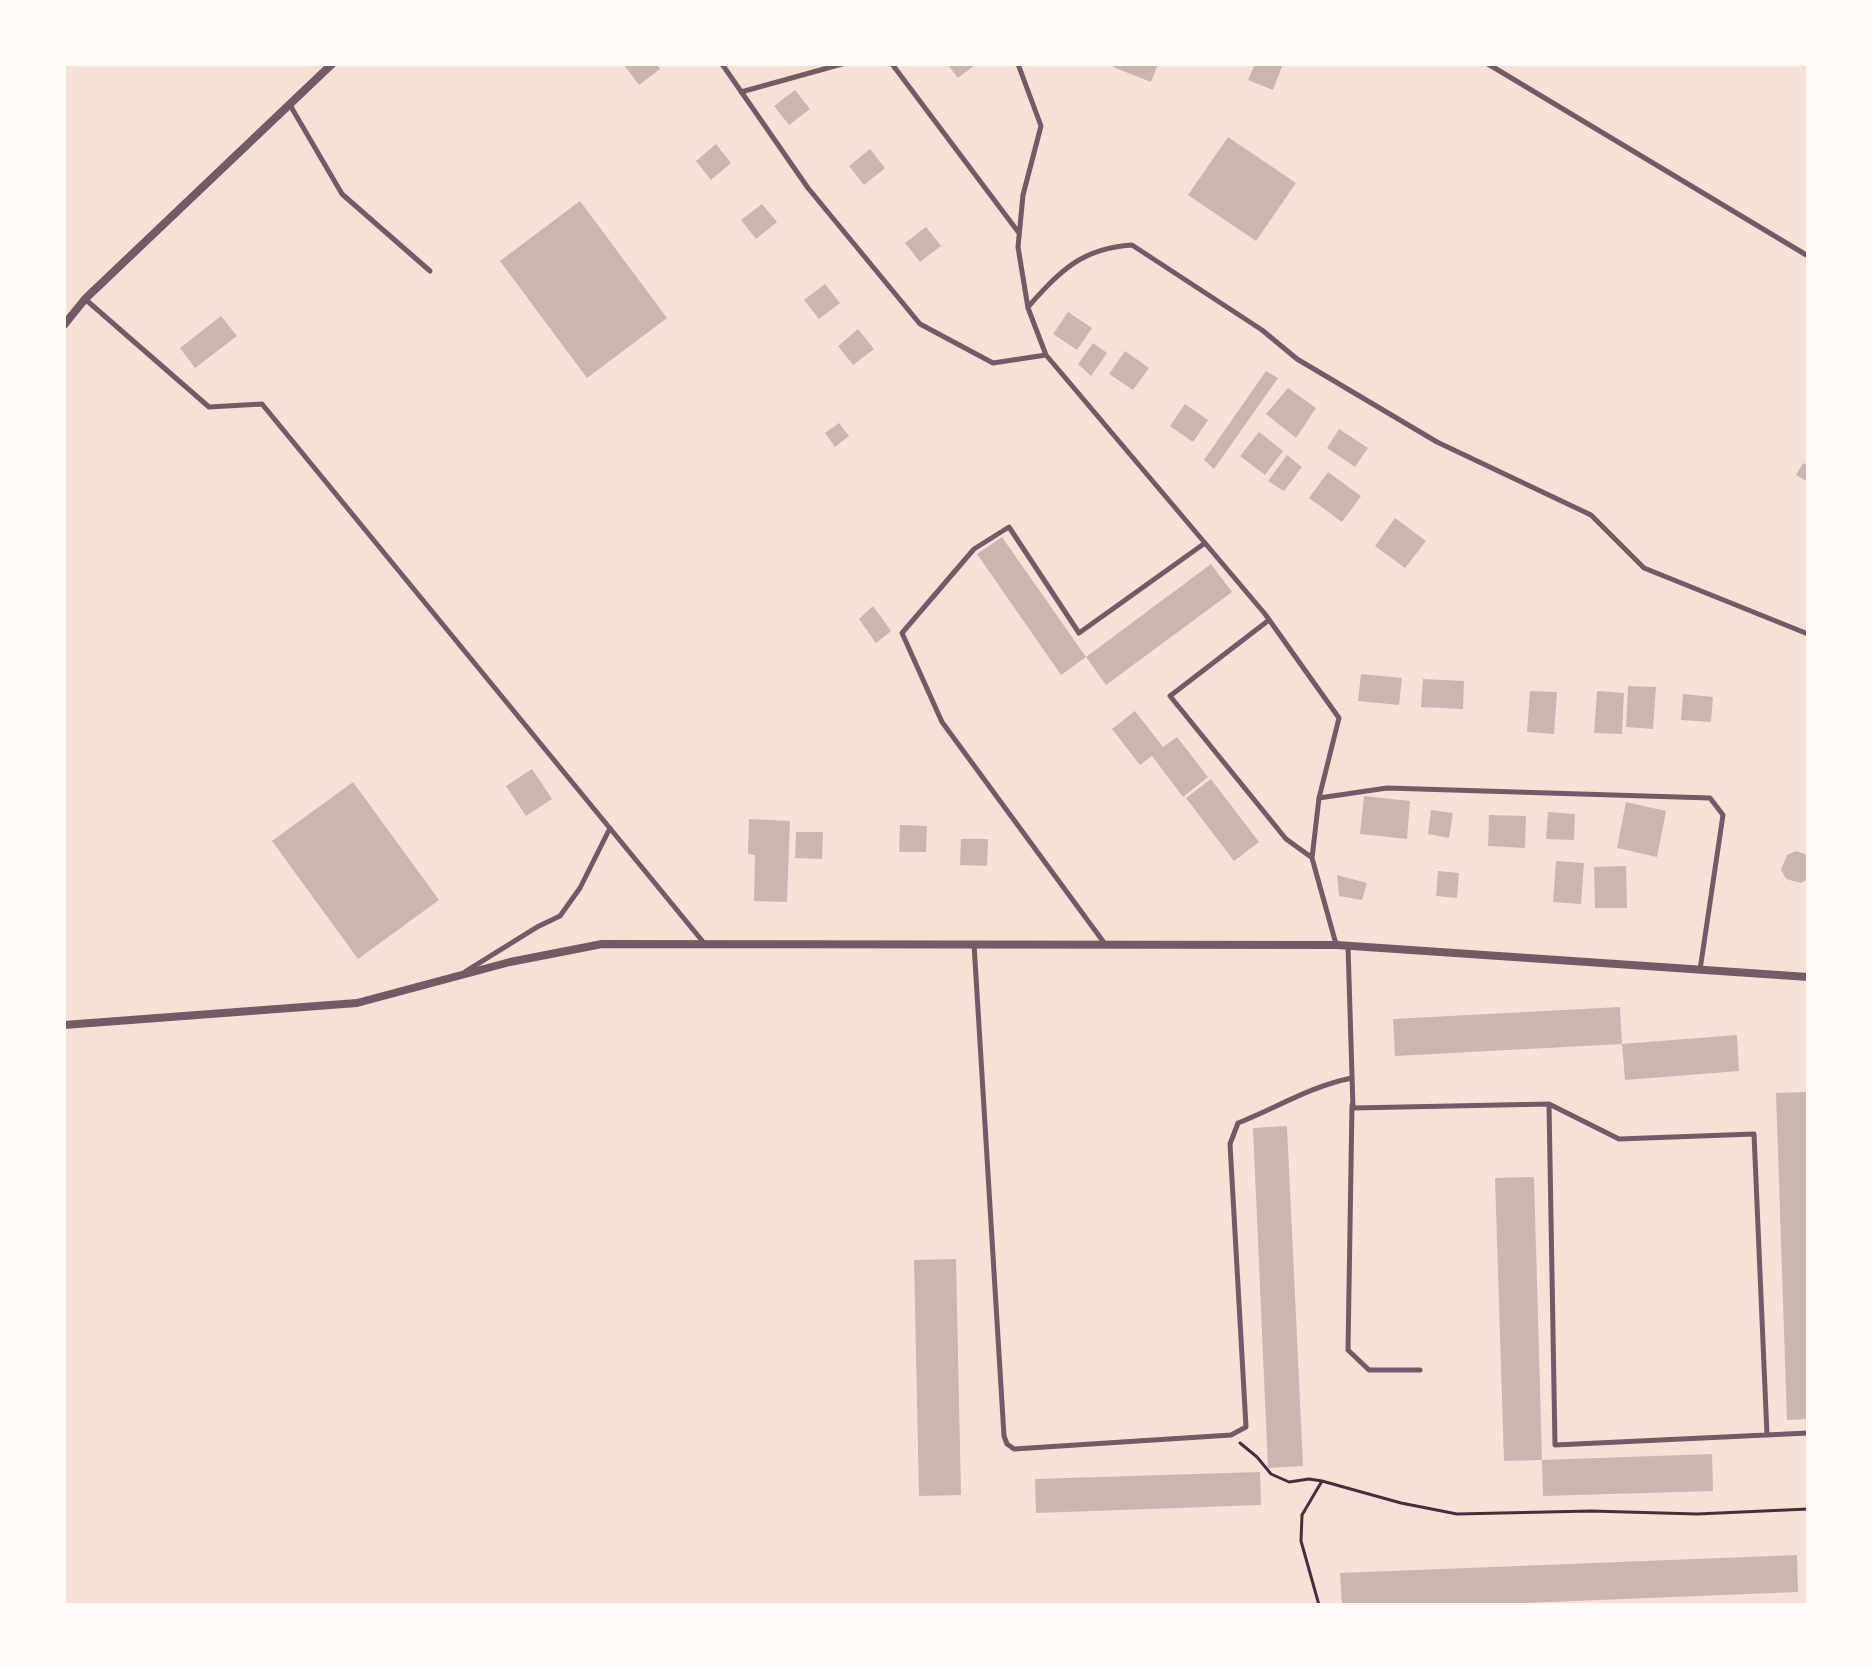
<!DOCTYPE html>
<style>
body{margin:0}
#map{position:relative;width:1872px;height:1669px;overflow:hidden;background:#f7e1d7;font-family:Rubik,sans-serif}
canvas{display:block}
.frame{position:absolute;inset:0;border:66px solid #fffaf5;pointer-events:none}
</style>
<div id="map">
<canvas width="1872" height="1669"></canvas>
<div class="frame"></div>
</div>
<script>
const ctx = document.querySelector('canvas').getContext('2d');
ctx.lineJoin = 'round';
function fill(path, color) {
  ctx.fillStyle = color;
  ctx.fill(path, 'evenodd');
}
function stroke(path, color, width, dash) {
  ctx.strokeStyle = color;
  ctx.lineWidth = width;
  ctx.lineCap = dash ? 'butt' : 'round';
  ctx.setLineDash(dash || []);
  ctx.stroke(path);
}
const building = new Path2D(`
 M 626,64 L 656,64 L 660,69 L 639,85 L 624,65 Z
 M 947,64 L 976,64 L 958,78 Z
 M 1115,64 L 1158,64 L 1151,82 L 1113,67 Z
 M 1255,64 L 1283,64 L 1273,90 L 1248,80 Z
 M 795,90 L 810,109 L 789,125 L 774,106 Z
 M 1228,137 L 1296,183 L 1256,241 L 1188,195 Z
 M 716,144 L 731,163 L 711,180 L 696,161 Z
 M 870,149 L 885,168 L 864,185 L 849,166 Z
 M 580,201 L 667,318 L 587,378 L 500,261 Z
 M 762,204 L 777,222 L 756,239 L 741,220 Z
 M 926,227 L 941,246 L 920,262 L 905,243 Z
 M 825,284 L 840,303 L 819,319 L 804,300 Z
 M 1068,312 L 1092,328 L 1077,350 L 1053,334 Z
 M 221,316 L 237,336 L 195,368 L 180,348 Z
 M 858,329 L 874,349 L 853,365 L 838,346 Z
 M 1093,343 L 1107,353 L 1091,376 L 1078,364 Z
 M 1125,351 L 1149,368 L 1133,390 L 1109,374 Z
 M 1266,371 L 1278,378 L 1214,469 L 1204,460 Z
 M 1288,388 L 1316,408 L 1296,438 L 1266,414 Z
 M 1185,404 L 1208,420 L 1193,442 L 1170,426 Z
 M 839,423 L 849,436 L 835,447 L 825,433 Z
 M 1339,429 L 1368,448 L 1355,467 L 1327,448 Z
 M 1259,432 L 1283,451 L 1265,475 L 1240,456 Z
 M 1287,455 L 1302,467 L 1284,491 L 1268,481 Z
 M 1803,463 L 1808,466 L 1808,482 L 1796,475 Z
 M 1328,472 L 1361,496 L 1342,522 L 1309,498 Z
 M 1395,518 L 1426,541 L 1405,568 L 1375,546 Z
 M 1002,537 L 1086,657 L 1061,675 L 977,554 Z
 M 1211,564 L 1232,592 L 1106,685 L 1086,657 Z
 M 873,606 L 891,631 L 876,643 L 859,619 Z
 M 1361,674 L 1402,678 L 1399,705 L 1358,701 Z
 M 1423,679 L 1464,681 L 1463,709 L 1421,707 Z
 M 1628,686 L 1656,687 L 1653,729 L 1626,727 Z
 M 1530,691 L 1557,692 L 1554,734 L 1527,732 Z
 M 1597,691 L 1624,693 L 1622,734 L 1594,733 Z
 M 1683,694 L 1713,697 L 1711,722 L 1681,720 Z
 M 1135,711 L 1163,747 L 1177,737 L 1208,777 L 1183,797 L 1152,756 L 1140,765 L 1112,729 Z
 M 532,769 L 552,799 L 526,816 L 506,786 Z
 M 1211,779 L 1259,842 L 1234,861 L 1186,798 Z
 M 353,782 L 439,900 L 358,959 L 272,841 Z
 M 1364,796 L 1410,801 L 1407,839 L 1360,834 Z
 M 1626,802 L 1666,811 L 1657,857 L 1617,848 Z
 M 1431,810 L 1453,813 L 1449,838 L 1428,834 Z
 M 1548,812 L 1575,814 L 1574,840 L 1546,839 Z
 M 1489,815 L 1526,816 L 1525,848 L 1488,846 Z
 M 749,819 L 790,821 L 787,902 L 754,901 L 755,855 L 748,854 Z
 M 900,825 L 927,826 L 926,852 L 899,852 Z
 M 796,832 L 823,832 L 822,859 L 795,858 Z
 M 961,839 L 988,839 L 987,866 L 960,865 Z
 M 1796,851 L 1808,855 L 1808,879 L 1801,883 L 1786,879 L 1781,870 L 1787,855 Z
 M 1556,861 L 1584,863 L 1581,904 L 1553,902 Z
 M 1626,866 L 1627,908 L 1595,908 L 1594,867 Z
 M 1438,871 L 1459,873 L 1457,898 L 1436,896 Z
 M 1337,875 L 1367,883 L 1362,900 L 1339,896 Z
 M 1620,1007 L 1622,1044 L 1395,1056 L 1393,1019 Z
 M 1737,1035 L 1739,1071 L 1625,1080 L 1622,1044 Z
 M 1808,1092 L 1808,1419 L 1787,1420 L 1776,1093 Z
 M 1287,1126 L 1303,1466 L 1268,1468 L 1253,1128 Z
 M 1534,1177 L 1542,1460 L 1712,1454 L 1713,1491 L 1543,1496 L 1542,1460 L 1504,1461 L 1495,1178 Z
 M 956,1259 L 961,1495 L 919,1496 L 914,1260 Z
 M 1260,1472 L 1261,1505 L 1036,1513 L 1035,1479 Z
 M 1797,1555 L 1798,1592 L 1474,1605 L 1342,1605 L 1340,1573 Z`);
const path = new Path2D(`
 M 1240,1443 L 1257,1457 L 1271,1474 L 1289,1482 L 1309,1479 L 1322,1481 L 1401,1503 L 1457,1514 L 1591,1511 L 1697,1514 L 1808,1509
 M 1319,1605 L 1301,1541 L 1302,1515 L 1322,1481`);
const service = new Path2D(`
 M 722,64 L 808,188 L 920,324 L 993,363 L 1046,355
 M 892,64 L 1019,233
 M 1018,64 L 1041,126 L 1023,195 L 1018,247 L 1028,308 L 1046,355 L 1265,614 L 1339,718 L 1319,798 L 1312,858 L 1336,944
 M 1488,64 L 1808,256
 M 741,92 L 842,64
 M 290,105 L 342,194 L 430,271
 M 85,299 L 209,407 L 262,404 L 704,943
 M 1028,307 C 1060,271 1082,248 1132,245 L 1262,330 L 1297,359 L 1437,442 L 1591,515 L 1644,568 L 1808,634
 M 1269,620 L 1170,696 L 1286,839 L 1311,857
 M 1319,798 L 1387,788 L 1710,798 L 1723,815 L 1700,970
 M 974,944 L 1004,1436 L 1007,1444 L 1014,1449 L 1231,1435 L 1246,1427 L 1230,1144 L 1238,1123 C 1276,1108 1311,1086 1352,1078
 M 1105,944 L 942,722 L 902,633 L 974,549 L 1009,527 L 1079,633 L 1205,543
 M 1348,946 L 1353,1108 L 1549,1104 L 1619,1139 L 1754,1134 L 1767,1435
 M 466,971 L 537,927 L 560,916 L 580,888 L 610,828
 M 1549,1104 L 1555,1445 L 1808,1433
 M 1352,1105 L 1348,1350 L 1369,1370 L 1420,1370`);
const minor = new Path2D(`
 M 64,325 L 85,299 L 332,64
 M 64,1025 L 357,1003 L 510,962 L 602,944 L 1337,945 L 1808,977`);
fill(building, '#ccb4b1');
stroke(path, '#4a2c40', 3);
stroke(service, '#755966', 5);
stroke(minor, '#755966', 8);
</script>
